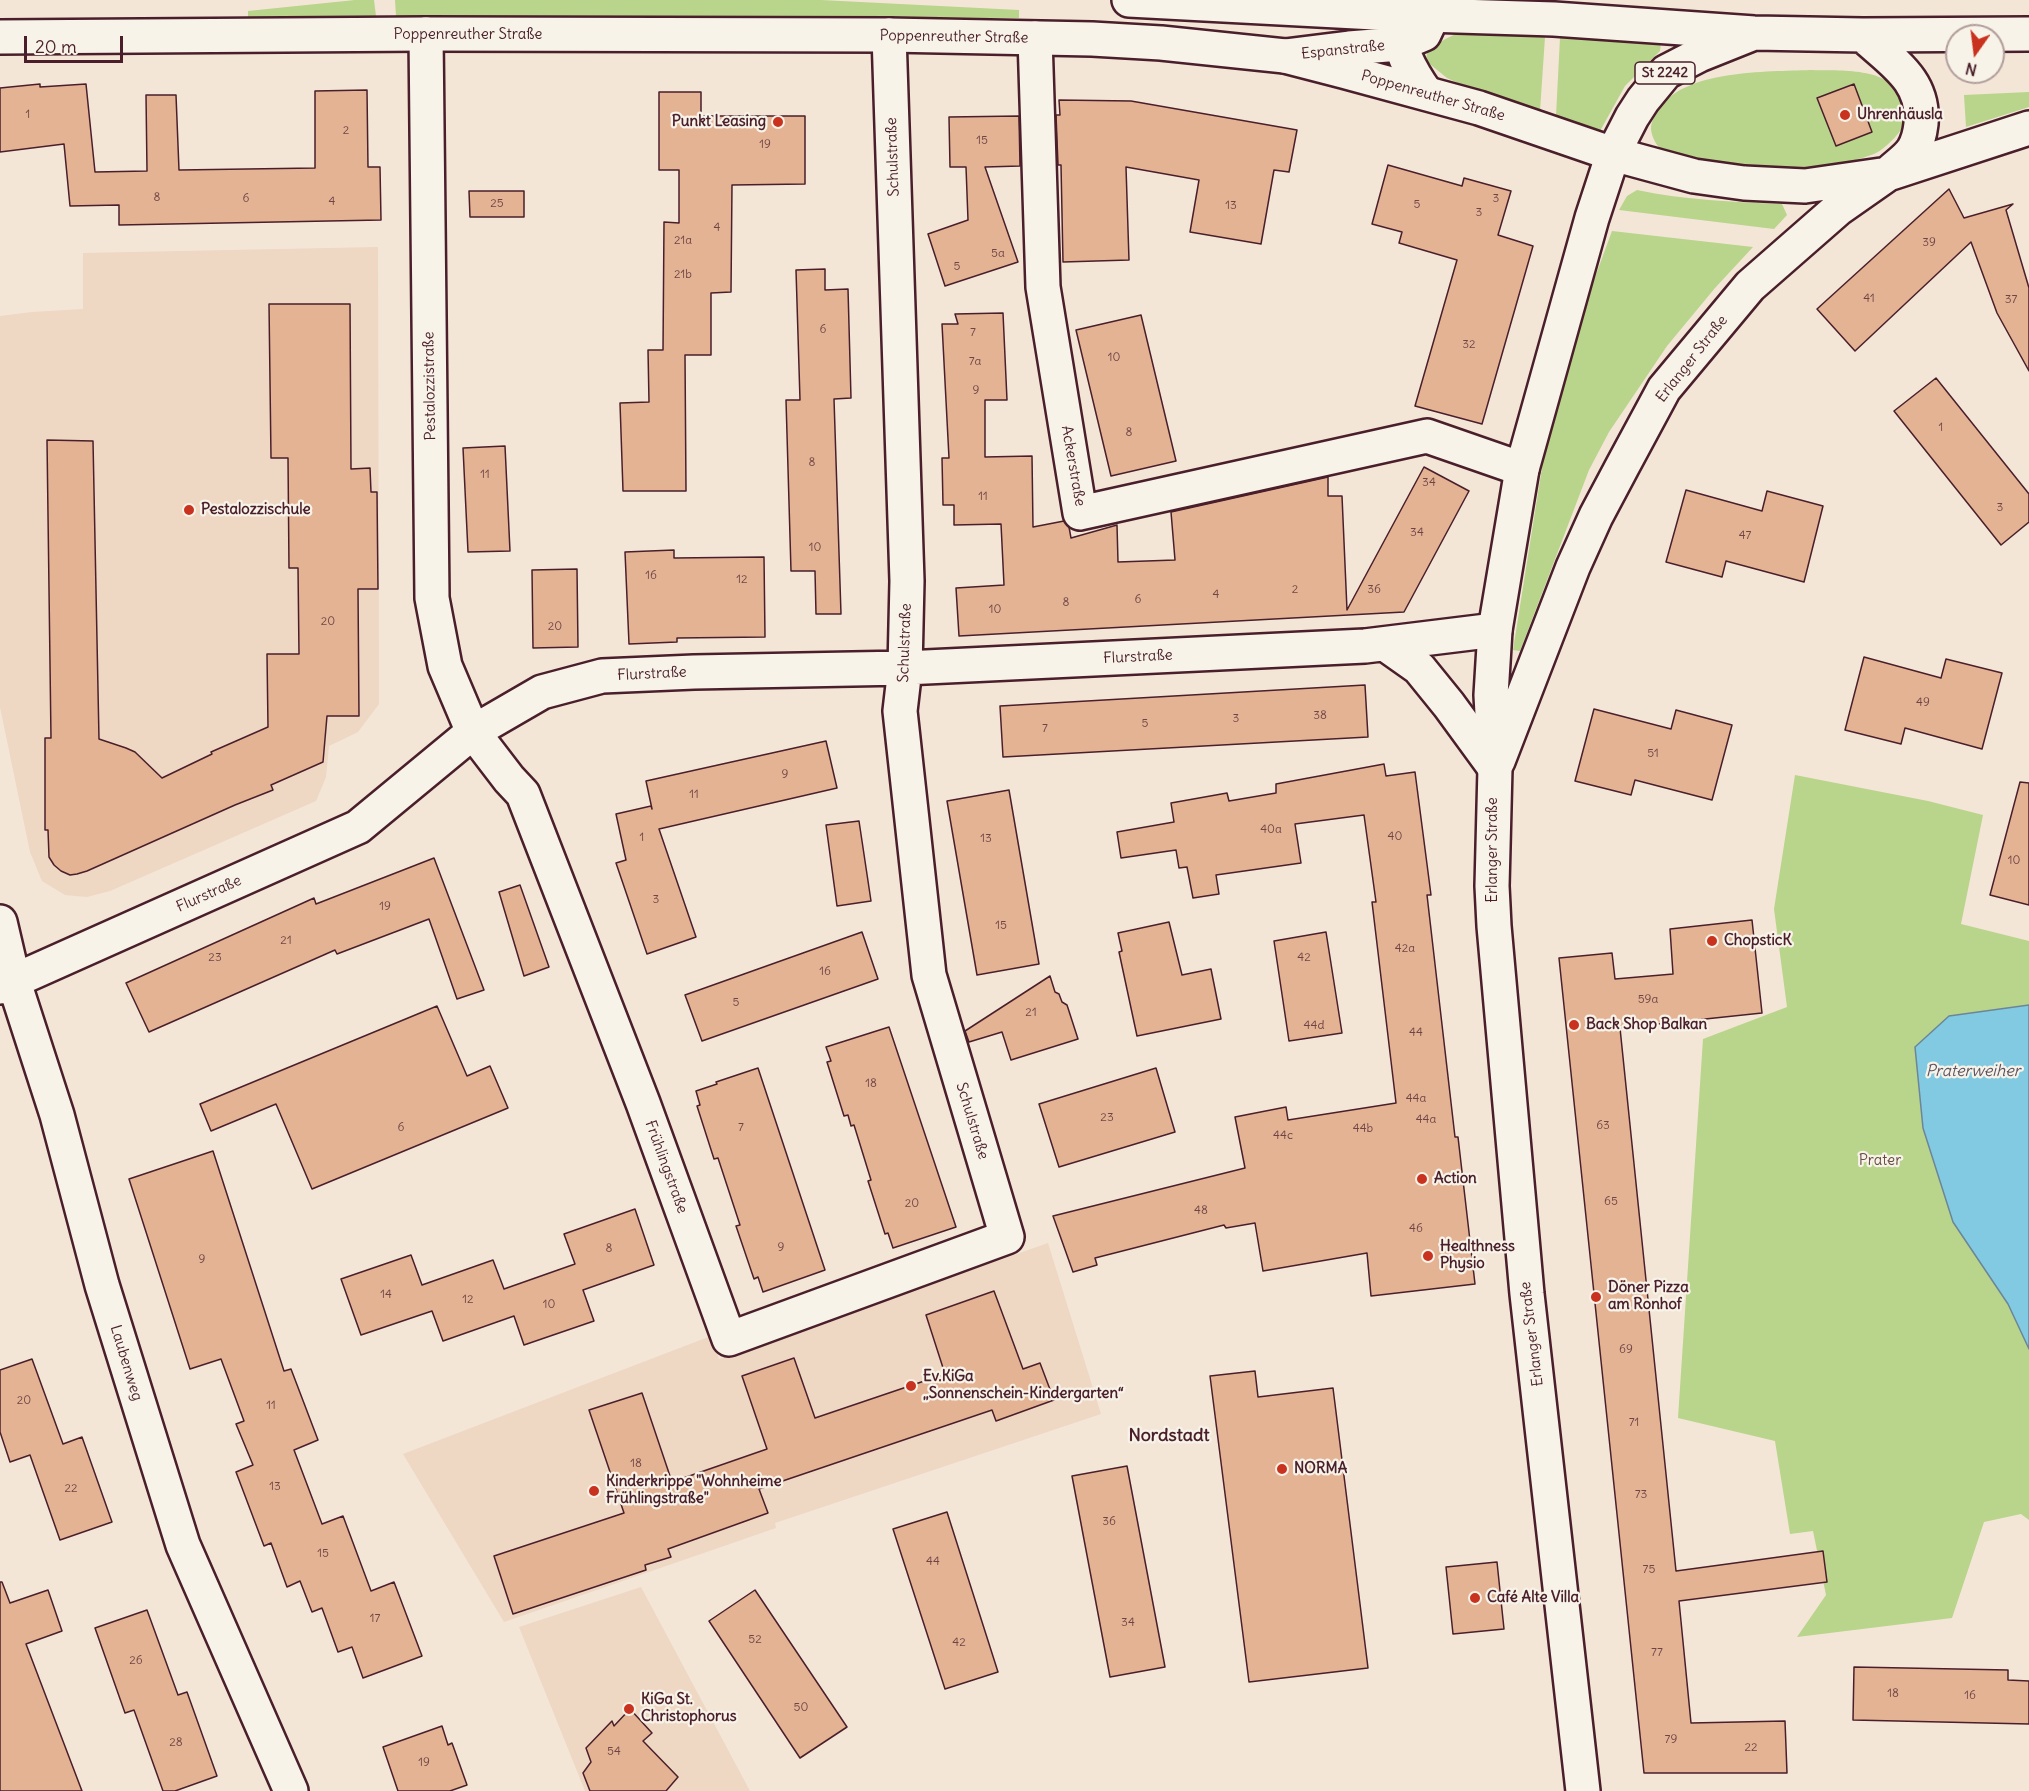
<!DOCTYPE html>
<meta charset="utf-8">
<style>
body{margin:0}
#map{position:relative;width:2029px;height:1791px;overflow:hidden;background:#f3e6d7;font-family:Delius,sans-serif}
canvas{display:block}
.north{position:absolute;left:1945px;top:24px;width:60px;height:60px;box-sizing:border-box;background:#f7f3e8;border:2px solid #b29e9c;border-radius:50%;rotate:194deg;font-size:16px;font-weight:700;line-height:24px;text-align:center;color:#4a1f2b}
.north::after{content:'';display:block;margin:auto;width:21px;height:27px;background:#c8321e;clip-path:polygon(50% 0,100% 100%,50% 72%,0 100%)}
.scale{position:absolute;left:24px;top:36px;width:99px;height:27px;box-sizing:border-box;border:3px solid #4a1f2b;border-top:0;padding-left:8px;font-size:18px;line-height:21px;white-space:nowrap;color:#4a1f2b;-webkit-text-stroke:4px #f7f3e8;paint-order:stroke}
</style>
<div id="map">
<canvas width="2029" height="1791"></canvas>
<div class="north">N</div>
<div class="scale">20 m</div>
</div>
<script>
const ctx = document.querySelector('canvas').getContext('2d');
ctx.lineJoin = 'round';
function fill(path, color) {
  ctx.fillStyle = color;
  ctx.fill(path, 'evenodd');
}
function stroke(path, color, width, dash) {
  ctx.strokeStyle = color;
  ctx.lineWidth = width;
  ctx.lineCap = dash ? 'butt' : 'round';
  ctx.setLineDash(dash || []);
  ctx.stroke(path);
}
function label(font, color, halo, rows, align = 'center') {
  ctx.font = font + ' Delius,sans-serif';
  ctx.lineWidth = 4.5;
  ctx.setLineDash([]);
  ctx.textBaseline = 'middle';
  ctx.strokeStyle = halo;
  ctx.fillStyle = color;
  for (const [text, x, y, turn = 0] of rows) {
    ctx.save();
    ctx.translate(x, y);
    ctx.rotate((+turn || 0) * Math.PI / 180);
    ctx.textAlign = isNaN(turn) ? turn : align;
    if (halo) ctx.strokeText(text, 0, 0);
    ctx.fillText(text, 0, 0);
    ctx.restore();
  }
}
const built = new Path2D(`
 M 378,247 L 379,704 L 358,732 L 329,746 L 326,777 L 316,801 L 110,891 L 87,897 L 65,895 L 42,881 L 30,852 L 0,707 L 0,316 L 32,312 L 83,309 L 83,253 Z
 M 1048,1243 L 1101,1414 L 775,1523 L 776,1528 L 504,1622 L 403,1454 L 711,1336 L 719,1359 Z
 M 641,1587 L 750,1791 L 585,1791 L 519,1627 Z`);
const green = new Path2D(`
 M 355,0 L 374,0 L 376,16 L 248,17 L 248,11 Z
 M 395,0 L 821,0 L 1019,10 L 1019,18 L 396,16 Z
 M 1457,34 L 1545,37 L 1540,111 L 1458,83 L 1447,78 L 1426,61 L 1427,53 C 1436,44 1445,38 1457,34 Z
 M 1560,38 L 1646,40 L 1661,43 L 1660,51 L 1625,86 L 1600,131 L 1556,116 Z
 M 1810,70 C 1839,71 1891,66 1903,100 C 1906,109 1908,113 1905,122 C 1902,132 1884,150 1874,154 C 1862,158 1847,163 1835,165 C 1786,170 1738,168 1690,157 C 1680,155 1668,155 1660,148 C 1655,144 1651,134 1651,128 C 1651,122 1655,116 1658,111 C 1682,69 1768,72 1810,70 Z
 M 2029,92 L 2029,107 L 1966,127 L 1964,95 Z
 M 1637,190 C 1685,200 1733,202 1782,204 L 1787,215 L 1774,229 L 1619,210 L 1627,196 Z
 M 1612,231 L 1753,247 L 1715,288 L 1667,346 L 1609,432 L 1589,470 L 1520,651 L 1513,650 L 1545,449 L 1569,348 Z
 M 1795,775 L 1928,801 L 1983,815 L 1961,924 L 2029,941 L 2029,1520 L 2021,1514 L 1984,1522 L 1952,1618 L 1797,1637 L 1826,1595 L 1813,1531 L 1790,1534 L 1775,1441 L 1678,1418 L 1703,1039 L 1787,1007 L 1774,909 Z`);
const water = new Path2D(`
 M 2029,1005 L 2029,1349 L 2008,1304 L 1953,1222 L 1923,1128 L 1915,1047 L 1949,1016 Z`);
const building = new Path2D(`
 M 40,84 L 40,87 L 86,84 L 95,172 L 147,171 L 146,95 L 176,95 L 179,170 L 315,168 L 315,91 L 367,90 L 368,167 L 380,167 L 381,220 L 119,225 L 119,205 L 70,206 L 64,144 L 0,152 L 0,88 Z
 M 1854,84 L 1872,132 L 1836,146 L 1817,98 Z
 M 659,92 L 701,92 L 701,116 L 805,116 L 805,184 L 732,185 L 731,292 L 711,293 L 711,355 L 685,355 L 686,491 L 623,491 L 620,403 L 649,402 L 648,350 L 663,350 L 664,222 L 679,223 L 679,170 L 659,170 Z
 M 1059,100 L 1131,101 L 1297,130 L 1289,172 L 1274,170 L 1261,244 L 1190,232 L 1199,180 L 1126,167 L 1129,260 L 1063,262 L 1061,165 L 1058,165 L 1056,115 L 1060,115 Z
 M 1019,116 L 1020,166 L 985,167 L 1018,262 L 945,286 L 928,234 L 968,220 L 966,167 L 950,167 L 949,117 Z
 M 1388,165 L 1462,186 L 1464,178 L 1511,191 L 1498,235 L 1533,246 L 1482,424 L 1415,406 L 1457,260 L 1399,243 L 1402,232 L 1372,224 Z
 M 1949,189 L 1964,218 L 2013,204 L 2006,210 L 2029,288 L 2029,371 L 1997,313 L 1971,242 L 1855,351 L 1817,309 Z
 M 469,191 L 524,191 L 524,217 L 470,217 Z
 M 825,269 L 825,290 L 848,289 L 851,398 L 834,399 L 841,614 L 816,614 L 815,571 L 791,571 L 786,400 L 800,400 L 796,270 Z
 M 269,304 L 350,304 L 351,469 L 370,468 L 371,492 L 377,492 L 378,589 L 358,589 L 359,716 L 327,716 L 323,762 L 271,785 L 273,790 L 235,805 L 87,871 L 77,874 L 70,875 L 61,871 L 54,865 L 49,857 L 48,830 L 45,830 L 45,738 L 51,738 L 47,440 L 93,441 L 99,739 L 126,748 L 135,752 L 162,778 L 212,754 L 211,752 L 268,727 L 267,654 L 299,654 L 298,568 L 289,568 L 288,458 L 271,458 Z
 M 1003,313 L 1007,400 L 985,400 L 985,457 L 1032,456 L 1033,527 L 1064,521 L 1069,527 L 1071,538 L 1117,525 L 1118,562 L 1175,560 L 1171,512 L 1328,477 L 1328,496 L 1342,496 L 1347,610 L 1424,467 L 1469,491 L 1404,612 L 959,636 L 956,588 L 1004,585 L 1001,524 L 954,525 L 954,505 L 943,505 L 942,458 L 949,458 L 942,324 L 958,324 L 955,314 Z
 M 1141,315 L 1176,461 L 1111,476 L 1076,330 Z
 M 1936,378 L 2029,494 L 2029,522 L 2001,545 L 1894,411 Z
 M 505,446 L 510,551 L 468,552 L 463,448 Z
 M 1686,490 L 1762,511 L 1767,491 L 1823,506 L 1804,582 L 1726,561 L 1722,577 L 1666,562 Z
 M 674,550 L 674,558 L 764,557 L 765,637 L 677,638 L 677,642 L 629,644 L 625,552 Z
 M 577,569 L 578,647 L 533,648 L 532,570 Z
 M 1864,657 L 1941,678 L 1946,659 L 2002,673 L 1982,749 L 1905,728 L 1901,744 L 1845,730 Z
 M 1365,685 L 1368,737 L 1003,757 L 1000,706 Z
 M 1594,709 L 1671,729 L 1676,710 L 1732,725 L 1712,800 L 1635,780 L 1631,795 L 1575,781 Z
 M 826,741 L 837,788 L 659,829 L 696,937 L 647,954 L 616,863 L 626,860 L 616,814 L 651,806 L 652,809 L 646,781 Z
 M 1384,764 L 1386,776 L 1415,772 L 1431,895 L 1427,895 L 1455,1137 L 1458,1137 L 1475,1284 L 1371,1296 L 1367,1253 L 1263,1271 L 1255,1223 L 1226,1228 L 1224,1225 L 1095,1258 L 1097,1265 L 1073,1272 L 1053,1216 L 1245,1168 L 1235,1117 L 1286,1107 L 1288,1120 L 1396,1103 L 1372,902 L 1376,902 L 1364,815 L 1295,824 L 1301,863 L 1216,875 L 1219,894 L 1193,898 L 1187,867 L 1179,868 L 1176,850 L 1121,858 L 1117,832 L 1174,822 L 1171,803 L 1227,793 L 1229,801 L 1276,793 L 1276,784 Z
 M 2020,782 L 2029,783 L 2029,905 L 1990,895 Z
 M 1009,790 L 1039,964 L 977,975 L 947,801 Z
 M 859,821 L 871,901 L 837,906 L 826,825 Z
 M 434,858 L 484,990 L 457,999 L 429,919 L 337,954 L 335,950 L 149,1032 L 126,983 L 314,898 L 316,904 Z
 M 520,885 L 549,967 L 524,976 L 499,892 Z
 M 1752,920 L 1762,1013 L 1620,1028 L 1676,1571 L 1823,1551 L 1827,1582 L 1679,1601 L 1691,1723 L 1785,1721 L 1787,1773 L 1644,1773 L 1559,958 L 1612,953 L 1615,979 L 1673,974 L 1670,929 Z
 M 1169,922 L 1182,975 L 1211,969 L 1221,1019 L 1137,1036 L 1119,952 L 1122,951 L 1118,933 Z
 M 862,932 L 878,979 L 702,1041 L 685,995 Z
 M 1326,932 L 1342,1033 L 1289,1041 L 1274,941 Z
 M 1050,976 L 1055,992 L 1059,994 L 1062,1002 L 1067,1005 L 1078,1039 L 1011,1060 L 1002,1032 L 969,1042 L 965,1031 Z
 M 437,1006 L 467,1076 L 490,1066 L 508,1108 L 312,1189 L 276,1104 L 211,1131 L 200,1104 Z
 M 889,1027 L 956,1227 L 893,1248 L 888,1233 L 885,1234 L 868,1181 L 871,1180 L 854,1125 L 851,1126 L 848,1115 L 844,1116 L 827,1062 L 831,1061 L 826,1047 Z
 M 758,1068 L 825,1270 L 763,1292 L 758,1277 L 754,1279 L 736,1226 L 740,1225 L 718,1158 L 714,1159 L 697,1106 L 700,1105 L 696,1091 L 717,1084 L 716,1082 Z
 M 1156,1068 L 1175,1132 L 1059,1167 L 1039,1104 Z
 M 213,1151 L 284,1371 L 291,1369 L 318,1440 L 294,1450 L 322,1524 L 343,1516 L 371,1591 L 394,1582 L 422,1656 L 363,1678 L 352,1647 L 338,1652 L 322,1608 L 312,1612 L 300,1581 L 287,1587 L 271,1543 L 264,1546 L 236,1472 L 253,1465 L 236,1424 L 244,1421 L 221,1359 L 190,1369 L 129,1179 Z
 M 635,1209 L 654,1265 L 583,1290 L 594,1321 L 524,1345 L 514,1316 L 443,1341 L 432,1311 L 361,1335 L 341,1279 L 411,1255 L 422,1285 L 493,1260 L 504,1289 L 575,1264 L 564,1234 Z
 M 994,1291 L 1023,1369 L 1040,1363 L 1054,1400 L 996,1421 L 992,1410 L 759,1489 L 768,1513 L 668,1549 L 671,1557 L 645,1565 L 646,1570 L 513,1614 L 494,1556 L 624,1513 L 589,1410 L 642,1393 L 672,1482 L 767,1449 L 742,1376 L 794,1358 L 815,1418 L 945,1374 L 926,1315 Z
 M 32,1359 L 63,1444 L 82,1437 L 112,1522 L 60,1540 L 30,1455 L 10,1462 L 0,1432 L 0,1370 Z
 M 1255,1371 L 1258,1397 L 1333,1388 L 1368,1668 L 1249,1682 L 1210,1376 Z
 M 1127,1466 L 1165,1667 L 1110,1677 L 1072,1476 Z
 M 947,1512 L 998,1672 L 945,1689 L 893,1529 Z
 M 1497,1562 L 1504,1629 L 1453,1634 L 1446,1567 Z
 M 0,1582 L 2,1582 L 10,1603 L 48,1590 L 62,1631 L 26,1644 L 82,1791 L 0,1791 Z
 M 755,1590 L 847,1727 L 800,1758 L 709,1621 Z
 M 147,1610 L 178,1695 L 187,1692 L 217,1776 L 175,1791 L 163,1791 L 134,1710 L 125,1713 L 95,1628 Z
 M 1854,1667 L 2008,1670 L 2008,1680 L 2029,1681 L 2029,1724 L 1853,1720 Z
 M 630,1709 L 652,1733 L 643,1741 L 678,1777 L 666,1791 L 590,1791 L 583,1773 L 591,1762 L 586,1748 L 612,1721 L 614,1726 Z
 M 442,1726 L 448,1745 L 452,1743 L 467,1785 L 450,1791 L 398,1791 L 383,1747 Z`);
const minor = new Path2D(`
 M 1396,21 C 1401,52 1408,67 1426,93
 M 426,34 L 432,598 L 445,666 L 473,732 L 509,779 L 523,794 L 643,1103 L 729,1339 L 1007,1237 L 929,975 L 900,711 L 905,668 L 907,581 L 889,35
 M 1035,38 L 1043,287 L 1080,513 L 1427,436 L 1522,469
 M 1285,56 L 1349,48 L 1400,44 L 1424,34 L 1433,15 L 1435,0
 M 1385,644 L 1419,668 L 1449,705 L 1495,768
 M 0,922 L 14,982 L 57,1115 L 102,1285 L 183,1545 L 291,1791
 M 0,987 L 358,827 L 473,732 L 542,692 L 602,676 L 694,672 L 905,668 L 1365,646 L 1495,630`);
const major = new Path2D(`
 M 1129,0 L 1394,14 L 1554,19 L 1754,33 L 1863,35 L 2029,34
 M 1863,35 C 1892,62 1925,80 1921,124 C 1920,133 1918,142 1913,150 C 1907,159 1896,166 1889,173
 M 0,37 L 426,34 L 889,35 L 1092,39 L 1161,43 L 1285,56 L 1343,71 L 1479,108 L 1613,154 L 1694,176 L 1744,183 L 1805,186 L 1888,174
 M 1498,761 L 1573,567 L 1596,516 L 1622,467 L 1664,389 L 1750,286 L 1838,209 L 1888,174 L 2029,128
 M 1583,1791 L 1527,1294 L 1494,926 L 1492,886 L 1495,768 L 1491,695 L 1495,630 L 1522,469 L 1592,218 L 1613,154 L 1632,117 L 1643,100 L 1666,72 L 1699,55 L 1754,33`);
const markers = [
 [1845,115,6,"#c8321e"],
 [778,122,6,"#c8321e"],
 [189,510,6,"#c8321e"],
 [1712,941,6,"#c8321e"],
 [1574,1025,6,"#c8321e"],
 [1422,1179,6,"#c8321e"],
 [1428,1256,6,"#c8321e"],
 [1596,1297,6,"#c8321e"],
 [911,1386,6,"#c8321e"],
 [1282,1469,6,"#c8321e"],
 [594,1491,6,"#c8321e"],
 [1475,1598,6,"#c8321e"],
 [629,1709,6,"#c8321e"]
];
const numberNames = [
 ["1",28,115],
 ["2",346,131],
 ["15",982,141],
 ["19",765,145],
 ["8",157,198],
 ["6",246,199],
 ["3",1496,199],
 ["4",332,202],
 ["25",497,204],
 ["5",1417,205],
 ["13",1231,206],
 ["3",1479,213],
 ["4",717,228],
 ["21a",683,241],
 ["39",1929,243],
 ["5a",998,254],
 ["5",957,267],
 ["21b",683,275],
 ["41",1869,299],
 ["37",2011,300],
 ["6",823,330],
 ["7",973,333],
 ["32",1469,345],
 ["10",1114,358],
 ["7a",975,362],
 ["9",976,391],
 ["1",1941,428],
 ["8",1129,433],
 ["8",812,463],
 ["11",485,475],
 ["34",1429,483],
 ["11",983,497],
 ["3",2000,508],
 ["34",1417,533],
 ["47",1745,536],
 ["10",815,548],
 ["16",651,576],
 ["12",742,580],
 ["2",1295,590],
 ["36",1374,590],
 ["4",1216,595],
 ["6",1138,600],
 ["8",1066,603],
 ["10",995,610],
 ["20",328,622],
 ["20",555,627],
 ["49",1923,703],
 ["38",1320,716],
 ["3",1236,719],
 ["5",1145,724],
 ["7",1045,729],
 ["51",1653,754],
 ["9",785,775],
 ["11",694,795],
 ["40a",1271,830],
 ["40",1395,837],
 ["1",642,838],
 ["13",986,839],
 ["10",2014,861],
 ["3",656,900],
 ["19",385,907],
 ["15",1001,926],
 ["21",286,941],
 ["42a",1405,949],
 ["23",215,958],
 ["42",1304,958],
 ["16",825,972],
 ["59a",1648,1000],
 ["5",736,1003],
 ["21",1031,1013],
 ["44d",1314,1026],
 ["44",1416,1033],
 ["18",871,1084],
 ["44a",1416,1099],
 ["23",1107,1118],
 ["44a",1426,1120],
 ["63",1603,1126],
 ["6",401,1128],
 ["7",741,1128],
 ["44b",1363,1129],
 ["44c",1283,1136],
 ["65",1611,1202],
 ["20",912,1204],
 ["48",1201,1211],
 ["46",1416,1229],
 ["9",781,1248],
 ["8",609,1249],
 ["9",202,1260],
 ["14",386,1295],
 ["12",468,1300],
 ["10",549,1305],
 ["69",1626,1350],
 ["20",24,1401],
 ["11",271,1406],
 ["71",1634,1423],
 ["18",636,1464],
 ["13",275,1487],
 ["22",71,1489],
 ["73",1641,1495],
 ["36",1109,1522],
 ["15",323,1554],
 ["44",933,1562],
 ["75",1649,1570],
 ["17",375,1619],
 ["34",1128,1623],
 ["52",755,1640],
 ["42",959,1643],
 ["77",1657,1653],
 ["26",136,1661],
 ["18",1893,1694],
 ["16",1970,1696],
 ["50",801,1708],
 ["79",1671,1740],
 ["28",176,1743],
 ["22",1751,1748],
 ["54",614,1752],
 ["19",424,1763]
];
const shields = [
 [1665,73,60]
];
const shieldNames = [
 ["St 2242",1665,73]
];
const streetNames = [
 ["Poppenreuther Straße",468,35],
 ["Poppenreuther Straße",954,37,1],
 ["Espanstraße",1343,50,-6],
 ["Poppenreuther Straße",1433,96,16],
 ["Schulstraße",893,157,-92],
 ["Erlanger Straße",1692,359,-52],
 ["Pestalozzistraße",430,386,-91],
 ["Ackerstraße",1073,466,80],
 ["Schulstraße",905,643,-88],
 ["Flurstraße",1138,657,-3],
 ["Flurstraße",652,674,-3],
 ["Erlanger Straße",1493,850,-90],
 ["Flurstraße",209,894,-24],
 ["Schulstraße",972,1121,73],
 ["Frühlingstraße",666,1167,70],
 ["Erlanger Straße",1532,1334,-97],
 ["Laubenweg",126,1363,73]
];
const poiNames = [
 ["Uhrenhäusla",1857,115],
 ["Punkt Leasing",766,122,"right"],
 ["Pestalozzischule",201,510],
 ["ChopsticK",1724,941],
 ["Back Shop Balkan",1586,1025],
 ["Action",1434,1179],
 ["Healthness",1440,1247],
 ["Physio",1440,1264],
 ["Döner Pizza",1608,1288],
 ["am Ronhof",1608,1305],
 ["Ev.KiGa",923,1377],
 ["„Sonnenschein-Kindergarten“",923,1394],
 ["NORMA",1294,1469],
 ["Kinderkrippe \"Wohnheime",606,1482],
 ["Frühlingstraße\"",606,1499],
 ["Café Alte Villa",1487,1598],
 ["KiGa St.",641,1700],
 ["Christophorus",641,1717]
];
const parkNames = [
 ["Prater",1880,1161]
];
const waterNames = [
 ["Praterweiher",1973,1071]
];
const quarterNames = [
 ["Nordstadt",1169,1436]
];
fill(built, '#eed7c3');
fill(green, '#b9d48b');
fill(water, '#81cae2');
stroke(water, '#6b8699', 1.5);
fill(building, '#e3b394');
stroke(building, '#4a1f2b', 1.5);
stroke(minor, '#4a1f2b', 38);
stroke(major, '#4a1f2b', 38);
stroke(minor, '#f7f3e8', 33);
stroke(major, '#f7f3e8', 33);
for (const [x, y, r, color] of markers) {
  const dot = new Path2D();
  dot.arc(x, y, r, 0, 2 * Math.PI);
  ctx.fillStyle = color;
  ctx.fill(dot);
  stroke(dot, '#f7f3e8', 2);
}
label('12px', '#704445', null, numberNames);
for (const [x, y, w] of shields) {
  const box = new Path2D();
  box.roundRect(x - w / 2, y - 11, w, 22, 4.5);
  ctx.fillStyle = '#f7f3e8';
  ctx.fill(box);
  stroke(box, '#4a1f2b', 1.5);
}
label('bold 14px', '#4a1f2b', null, shieldNames);
label('15px', '#4a1f2b', '#f7f3e8', streetNames);
label('bold 15px', '#4a1f2b', '#f7f3e8', poiNames, 'left');
label('15px', '#664c43', '#f7f3e8', parkNames);
label('italic 16px', '#5a5262', '#f7f3e8', waterNames);
label('bold 18px', '#4a1f2b', '#f7f3e8', quarterNames);
</script>
